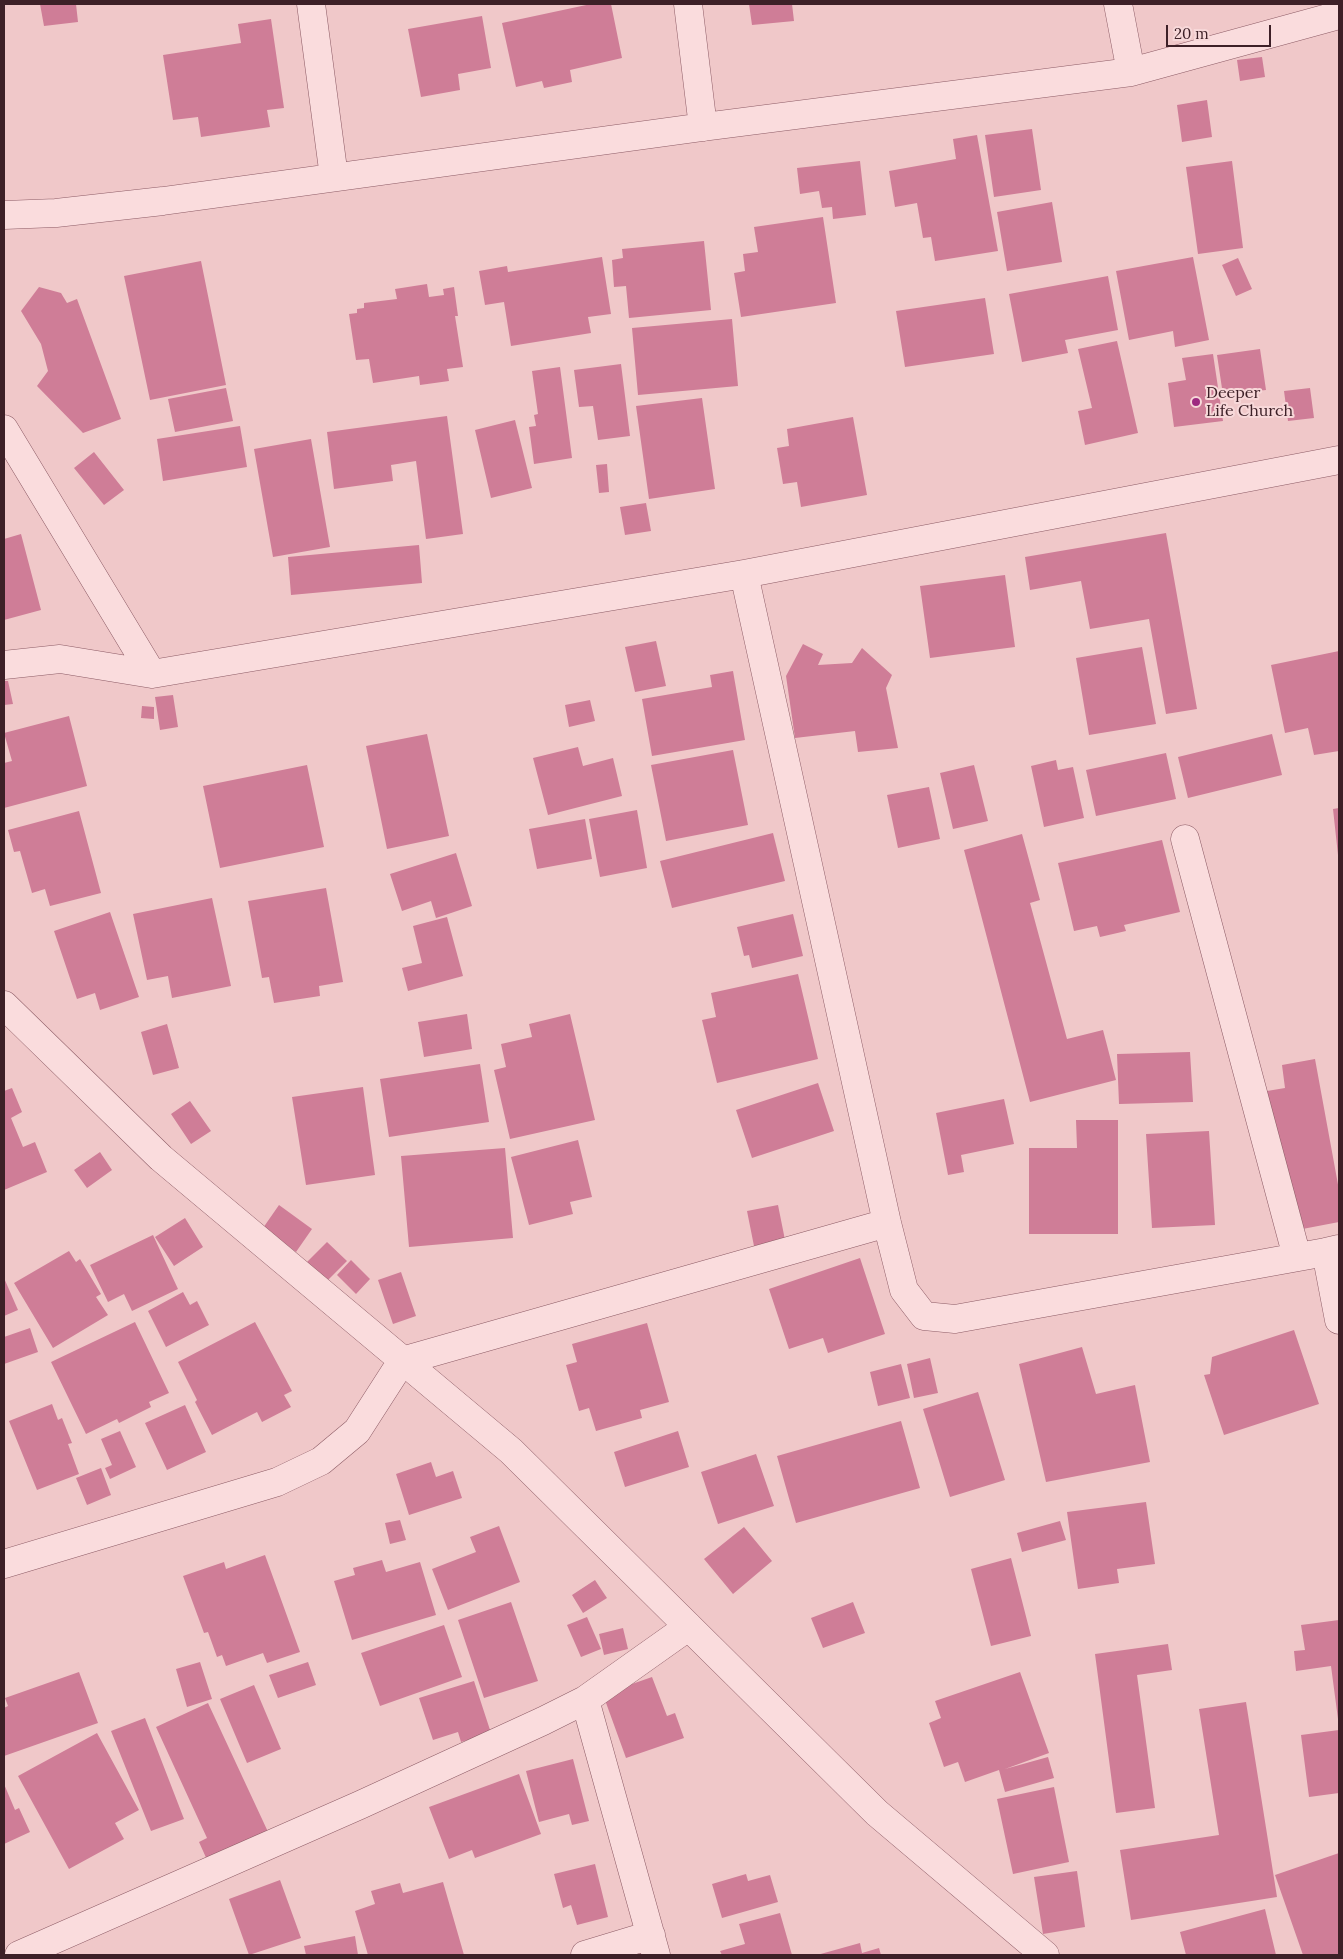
<!DOCTYPE html>
<style>
body{margin:0}
#map{position:relative;width:1343px;height:1959px;overflow:hidden;background:#f0c8c9;font-family:Lora,serif}
canvas{display:block}
.frame{position:absolute;inset:0;border:5px solid #3d2027;pointer-events:none}
.scale{position:absolute;left:1166px;top:25px;width:105px;height:22px;box-sizing:border-box;border:2px solid #3d2027;border-top:0;padding-left:6px;font-size:15px;line-height:18px;white-space:nowrap;color:#3d2027;-webkit-text-stroke:4px #f7d8d9;paint-order:stroke}
</style>
<div id="map">
<canvas width="1343" height="1959"></canvas>
<div class="frame"></div>
<div class="scale">20 m</div>
</div>
<script>
const ctx = document.querySelector('canvas').getContext('2d');
ctx.lineJoin = 'round';
function fill(path, color) {
  ctx.fillStyle = color;
  ctx.fill(path, 'evenodd');
}
function stroke(path, color, width, dash) {
  ctx.strokeStyle = color;
  ctx.lineWidth = width;
  ctx.lineCap = dash ? 'butt' : 'round';
  ctx.setLineDash(dash || []);
  ctx.stroke(path);
}
function label(font, color, halo, rows, align = 'center') {
  ctx.font = font + ' Lora,serif';
  ctx.lineWidth = 4;
  ctx.setLineDash([]);
  ctx.textBaseline = 'middle';
  ctx.strokeStyle = halo;
  ctx.fillStyle = color;
  for (const [text, x, y, turn = 0] of rows) {
    ctx.save();
    ctx.translate(x, y);
    ctx.rotate((+turn || 0) * Math.PI / 180);
    ctx.textAlign = isNaN(turn) ? turn : align;
    if (halo) ctx.strokeText(text, 0, 0);
    ctx.fillText(text, 0, 0);
    ctx.restore();
  }
}
const building = new Path2D(`
 M 40,4 L 76,4 L 78,22 L 44,26 Z
 M 591,4 L 611,4 L 622,58 L 570,70 L 572,82 L 544,88 L 542,81 L 516,87 L 502,23 Z
 M 749,4 L 792,4 L 794,21 L 752,25 Z
 M 482,16 L 491,68 L 458,74 L 460,90 L 421,97 L 408,29 Z
 M 271,19 L 284,108 L 267,110 L 270,127 L 201,137 L 198,117 L 173,120 L 163,55 L 241,43 L 238,24 Z
 M 1262,57 L 1265,77 L 1240,81 L 1237,60 Z
 M 1207,100 L 1212,137 L 1182,142 L 1177,105 Z
 M 1032,129 L 1041,190 L 994,197 L 985,135 Z
 M 977,135 L 998,251 L 935,261 L 931,237 L 923,238 L 917,203 L 895,207 L 889,171 L 956,159 L 953,139 Z
 M 860,161 L 866,215 L 833,219 L 832,207 L 822,208 L 819,191 L 800,194 L 797,168 Z
 M 1232,161 L 1243,248 L 1198,254 L 1186,167 Z
 M 1052,202 L 1062,262 L 1007,271 L 997,212 Z
 M 823,217 L 836,303 L 741,317 L 734,273 L 745,271 L 743,254 L 758,252 L 754,227 Z
 M 704,241 L 711,310 L 629,318 L 626,286 L 614,287 L 612,260 L 623,258 L 622,249 Z
 M 602,257 L 611,314 L 588,317 L 591,333 L 511,346 L 504,302 L 485,305 L 479,271 L 507,266 L 508,272 Z
 M 1193,257 L 1209,340 L 1175,347 L 1173,331 L 1129,340 L 1116,271 Z
 M 1238,258 L 1252,289 L 1236,296 L 1222,265 Z
 M 201,261 L 226,385 L 150,400 L 124,276 Z
 M 1108,276 L 1118,330 L 1065,340 L 1068,353 L 1022,362 L 1009,294 Z
 M 427,284 L 429,297 L 444,295 L 443,289 L 454,287 L 458,316 L 455,316 L 463,367 L 447,369 L 449,381 L 420,385 L 419,376 L 373,383 L 369,359 L 356,360 L 349,314 L 357,313 L 357,309 L 364,308 L 364,303 L 397,299 L 395,289 Z
 M 39,287 L 61,293 L 67,303 L 77,299 L 121,419 L 83,433 L 37,386 L 48,371 L 41,344 L 21,311 Z
 M 985,298 L 994,354 L 905,367 L 896,311 Z
 M 732,319 L 738,386 L 638,395 L 632,328 Z
 M 1117,341 L 1138,433 L 1085,445 L 1078,411 L 1092,408 L 1078,349 Z
 M 1260,349 L 1266,390 L 1223,395 L 1217,355 Z
 M 1213,354 L 1223,421 L 1174,427 L 1168,383 L 1186,380 L 1182,358 Z
 M 621,364 L 630,436 L 598,440 L 593,406 L 579,407 L 574,370 Z
 M 560,367 L 572,458 L 534,464 L 529,427 L 536,426 L 534,415 L 538,414 L 532,371 Z
 M 226,388 L 233,421 L 175,432 L 168,399 Z
 M 1310,388 L 1314,418 L 1288,421 L 1284,391 Z
 M 702,398 L 715,489 L 649,499 L 636,406 Z
 M 447,416 L 463,534 L 426,539 L 416,461 L 391,465 L 393,481 L 334,489 L 327,432 Z
 M 853,417 L 867,495 L 801,507 L 797,482 L 783,484 L 777,448 L 789,446 L 787,429 Z
 M 515,420 L 532,488 L 491,498 L 475,430 Z
 M 240,426 L 247,467 L 163,481 L 157,439 Z
 M 311,439 L 330,547 L 273,557 L 254,449 Z
 M 94,452 L 124,490 L 104,505 L 74,468 Z
 M 607,464 L 609,492 L 599,493 L 596,465 Z
 M 646,503 L 651,531 L 625,535 L 620,507 Z
 M 1166,533 L 1197,709 L 1166,714 L 1149,619 L 1090,629 L 1081,581 L 1030,590 L 1025,557 Z
 M 21,534 L 41,610 L 4,620 L 4,539 Z
 M 419,545 L 422,583 L 291,595 L 288,557 Z
 M 1005,575 L 1015,647 L 930,658 L 920,586 Z
 M 656,641 L 666,686 L 635,692 L 625,647 Z
 M 803,644 L 823,654 L 818,665 L 852,663 L 862,648 L 892,675 L 886,688 L 898,748 L 858,752 L 855,731 L 795,738 L 786,676 Z
 M 1142,647 L 1156,724 L 1089,735 L 1076,658 Z
 M 1339,651 L 1339,751 L 1314,755 L 1308,728 L 1285,733 L 1271,665 Z
 M 733,671 L 745,740 L 652,756 L 642,699 L 712,687 L 710,675 Z
 M 4,681 L 8,681 L 13,704 L 4,705 Z
 M 173,695 L 178,727 L 160,730 L 155,697 Z
 M 590,700 L 595,721 L 569,727 L 565,705 Z
 M 142,706 L 154,707 L 154,719 L 141,718 Z
 M 69,716 L 87,786 L 4,808 L 4,763 L 12,761 L 4,733 Z
 M 427,734 L 449,836 L 387,849 L 366,746 Z
 M 1272,734 L 1282,775 L 1188,798 L 1178,757 Z
 M 578,747 L 583,766 L 613,758 L 622,796 L 548,815 L 533,758 Z
 M 733,750 L 748,825 L 666,841 L 651,765 Z
 M 1166,753 L 1176,799 L 1096,816 L 1086,770 Z
 M 1056,760 L 1058,770 L 1073,767 L 1084,818 L 1044,827 L 1031,766 Z
 M 307,765 L 324,847 L 220,868 L 203,786 Z
 M 974,765 L 988,821 L 953,829 L 940,773 Z
 M 929,787 L 940,839 L 898,848 L 887,795 Z
 M 1339,808 L 1339,855 L 1338,855 L 1333,809 Z
 M 637,810 L 647,868 L 600,877 L 589,819 Z
 M 79,811 L 101,893 L 50,906 L 45,889 L 32,893 L 20,851 L 14,852 L 8,830 Z
 M 585,819 L 592,859 L 537,869 L 529,829 Z
 M 773,833 L 785,881 L 672,908 L 660,861 Z
 M 1022,834 L 1040,900 L 1030,903 L 1067,1039 L 1103,1030 L 1116,1080 L 1030,1102 L 964,850 Z
 M 1162,840 L 1180,912 L 1124,925 L 1126,931 L 1100,937 L 1097,926 L 1074,931 L 1058,863 Z
 M 456,853 L 472,906 L 436,918 L 431,901 L 402,911 L 390,874 Z
 M 326,888 L 343,982 L 319,986 L 320,996 L 274,1003 L 269,977 L 262,978 L 248,901 Z
 M 212,898 L 231,986 L 172,998 L 168,976 L 147,980 L 133,914 Z
 M 110,912 L 139,997 L 100,1010 L 95,993 L 77,999 L 54,931 Z
 M 793,914 L 803,956 L 752,968 L 749,955 L 744,956 L 737,927 Z
 M 447,917 L 463,976 L 408,991 L 402,968 L 422,963 L 413,926 Z
 M 798,974 L 818,1059 L 717,1083 L 702,1020 L 716,1017 L 711,993 Z
 M 467,1014 L 472,1049 L 424,1057 L 418,1022 Z
 M 570,1014 L 595,1120 L 510,1139 L 494,1070 L 506,1067 L 501,1044 L 532,1037 L 529,1024 Z
 M 167,1024 L 179,1068 L 153,1075 L 141,1032 Z
 M 1190,1052 L 1193,1102 L 1119,1104 L 1117,1054 Z
 M 1315,1059 L 1339,1190 L 1339,1222 L 1292,1231 L 1267,1091 L 1285,1088 L 1282,1065 Z
 M 480,1064 L 489,1122 L 389,1137 L 380,1079 Z
 M 818,1083 L 834,1131 L 752,1158 L 736,1110 Z
 M 363,1087 L 375,1175 L 306,1185 L 292,1097 Z
 M 12,1088 L 22,1112 L 11,1118 L 23,1147 L 35,1142 L 47,1172 L 4,1190 L 4,1091 Z
 M 1004,1099 L 1014,1144 L 961,1155 L 964,1172 L 948,1175 L 936,1113 Z
 M 190,1101 L 211,1131 L 191,1144 L 171,1114 Z
 M 1076,1120 L 1118,1120 L 1118,1234 L 1029,1234 L 1029,1148 L 1077,1148 Z
 M 1209,1131 L 1215,1225 L 1152,1228 L 1146,1134 Z
 M 578,1140 L 592,1197 L 570,1202 L 573,1214 L 529,1225 L 511,1157 Z
 M 505,1148 L 513,1238 L 409,1247 L 401,1156 Z
 M 100,1152 L 112,1170 L 87,1188 L 74,1170 Z
 M 279,1205 L 312,1229 L 296,1252 L 263,1228 Z
 M 778,1205 L 785,1240 L 754,1246 L 747,1211 Z
 M 185,1218 L 203,1247 L 174,1266 L 155,1237 Z
 M 153,1235 L 178,1289 L 132,1311 L 124,1294 L 108,1302 L 90,1265 Z
 M 327,1242 L 347,1261 L 327,1281 L 307,1262 Z
 M 69,1251 L 76,1262 L 80,1259 L 101,1294 L 96,1297 L 108,1315 L 53,1348 L 14,1283 Z
 M 860,1258 L 885,1334 L 828,1353 L 823,1338 L 789,1349 L 769,1289 Z
 M 351,1260 L 370,1279 L 356,1294 L 337,1275 Z
 M 401,1272 L 416,1316 L 393,1324 L 378,1280 Z
 M 4,1278 L 18,1310 L 4,1316 Z
 M 183,1292 L 190,1305 L 197,1301 L 209,1325 L 166,1347 L 148,1311 Z
 M 135,1322 L 169,1393 L 149,1402 L 151,1407 L 119,1423 L 117,1419 L 86,1434 L 51,1362 Z
 M 255,1322 L 292,1391 L 284,1395 L 291,1407 L 262,1422 L 257,1412 L 212,1435 L 195,1402 L 197,1400 L 178,1362 Z
 M 647,1323 L 669,1402 L 640,1410 L 642,1418 L 596,1431 L 589,1408 L 579,1411 L 566,1365 L 577,1362 L 572,1344 Z
 M 30,1328 L 38,1352 L 4,1364 L 4,1337 Z
 M 1294,1330 L 1319,1404 L 1224,1435 L 1204,1375 L 1210,1374 L 1212,1357 Z
 M 1082,1347 L 1096,1394 L 1135,1385 L 1150,1462 L 1046,1482 L 1019,1364 Z
 M 930,1358 L 938,1393 L 914,1398 L 907,1364 Z
 M 901,1364 L 910,1398 L 878,1406 L 870,1372 Z
 M 978,1392 L 1005,1480 L 950,1497 L 923,1409 Z
 M 52,1404 L 58,1420 L 62,1418 L 72,1443 L 68,1444 L 79,1474 L 37,1490 L 9,1421 Z
 M 185,1405 L 206,1452 L 167,1470 L 145,1423 Z
 M 901,1421 L 920,1488 L 796,1523 L 777,1456 Z
 M 120,1431 L 136,1467 L 110,1479 L 105,1468 L 112,1465 L 101,1439 Z
 M 678,1431 L 689,1467 L 625,1487 L 614,1452 Z
 M 756,1454 L 774,1506 L 718,1524 L 701,1472 Z
 M 431,1462 L 436,1477 L 453,1471 L 462,1498 L 409,1515 L 396,1474 Z
 M 101,1468 L 111,1495 L 87,1505 L 76,1478 Z
 M 1146,1502 L 1155,1564 L 1117,1569 L 1119,1583 L 1078,1589 L 1067,1512 Z
 M 400,1520 L 406,1540 L 390,1544 L 385,1523 Z
 M 1060,1521 L 1066,1540 L 1022,1552 L 1017,1533 Z
 M 499,1526 L 520,1582 L 448,1610 L 432,1569 L 476,1552 L 470,1537 Z
 M 744,1527 L 772,1561 L 733,1594 L 704,1559 Z
 M 265,1555 L 300,1652 L 267,1663 L 263,1653 L 226,1666 L 222,1655 L 217,1657 L 208,1632 L 204,1633 L 183,1576 L 224,1562 L 226,1569 Z
 M 1011,1558 L 1031,1636 L 991,1646 L 971,1569 Z
 M 382,1560 L 386,1572 L 420,1562 L 436,1615 L 352,1640 L 334,1581 L 355,1575 L 353,1568 Z
 M 595,1580 L 607,1598 L 583,1613 L 572,1595 Z
 M 511,1602 L 538,1681 L 484,1698 L 458,1620 Z
 M 853,1602 L 865,1633 L 823,1648 L 811,1618 Z
 M 587,1617 L 601,1649 L 581,1657 L 567,1625 Z
 M 1339,1620 L 1339,1719 L 1338,1719 L 1331,1666 L 1296,1671 L 1294,1651 L 1305,1650 L 1301,1625 Z
 M 444,1625 L 462,1677 L 380,1706 L 361,1653 Z
 M 623,1628 L 628,1649 L 604,1655 L 599,1634 Z
 M 1168,1644 L 1172,1670 L 1137,1675 L 1155,1808 L 1116,1813 L 1095,1654 Z
 M 200,1662 L 212,1699 L 187,1707 L 176,1669 Z
 M 308,1662 L 316,1685 L 278,1698 L 269,1675 Z
 M 79,1672 L 98,1723 L 4,1756 L 4,1708 L 8,1706 L 5,1698 Z
 M 1020,1672 L 1049,1753 L 1005,1769 L 1048,1757 L 1054,1778 L 1005,1792 L 999,1770 L 965,1782 L 958,1762 L 944,1767 L 929,1723 L 941,1718 L 935,1701 Z
 M 652,1677 L 667,1716 L 675,1713 L 684,1738 L 626,1758 L 605,1700 L 614,1697 L 612,1691 Z
 M 474,1681 L 491,1733 L 461,1742 L 458,1732 L 433,1740 L 419,1698 Z
 M 254,1685 L 281,1749 L 247,1763 L 220,1699 Z
 M 1246,1702 L 1277,1897 L 1131,1920 L 1120,1850 L 1219,1835 L 1199,1709 Z
 M 208,1703 L 269,1834 L 208,1862 L 199,1842 L 207,1838 L 156,1727 Z
 M 145,1718 L 184,1819 L 151,1831 L 111,1731 Z
 M 1339,1730 L 1339,1793 L 1309,1797 L 1301,1735 Z
 M 97,1733 L 139,1810 L 115,1823 L 124,1839 L 69,1869 L 18,1776 Z
 M 573,1759 L 589,1821 L 572,1825 L 569,1814 L 539,1822 L 526,1771 Z
 M 519,1774 L 541,1834 L 475,1858 L 472,1850 L 449,1859 L 429,1807 Z
 M 4,1784 L 15,1810 L 19,1808 L 30,1832 L 4,1844 Z
 M 1054,1787 L 1069,1862 L 1013,1874 L 997,1799 Z
 M 1339,1853 L 1339,1955 L 1303,1955 L 1275,1875 Z
 M 595,1864 L 608,1917 L 577,1925 L 571,1905 L 563,1908 L 554,1874 Z
 M 1077,1871 L 1085,1927 L 1043,1934 L 1034,1877 Z
 M 746,1874 L 748,1881 L 770,1875 L 778,1902 L 722,1918 L 712,1884 Z
 M 280,1880 L 301,1938 L 249,1955 L 229,1899 Z
 M 443,1882 L 464,1955 L 368,1955 L 355,1911 L 375,1904 L 371,1891 L 400,1883 L 403,1893 Z
 M 1265,1909 L 1276,1955 L 1186,1955 L 1180,1932 Z
 M 780,1913 L 792,1955 L 722,1955 L 720,1951 L 745,1944 L 739,1924 Z
 M 355,1936 L 358,1955 L 306,1955 L 304,1946 Z
 M 860,1943 L 862,1953 L 879,1948 L 881,1955 L 817,1955 Z`);
const street = new Path2D(`
 M 311,4 L 334,177
 M 688,4 L 703,127
 M 1118,4 L 1131,72
 M 4,215 L 56,213 L 163,201 L 703,127 L 1131,72 L 1339,15
 M 4,429 L 152,674
 M 744,574 L 887,1223 L 904,1290 L 924,1316 L 955,1319 L 1326,1252
 M 4,665 L 60,659 L 152,674 L 744,574 L 1339,460
 M 1185,839 L 1297,1257
 M 4,1005 L 161,1158 L 511,1451 L 877,1813 L 1045,1955
 M 1339,1249 L 1326,1252 L 1339,1320
 M 4,1564 L 277,1482 L 321,1461 L 357,1431 L 402,1361 L 887,1223
 M 585,1700 L 656,1955
 M 19,1955 L 360,1805 L 543,1721 L 585,1700 L 688,1627
 M 585,1955 L 651,1935`);
const markers = [
 [1196,402,5,"#9e2a80"]
];
const poiNames = [
 ["Deeper",1206,393],
 ["Life Church",1206,411]
];
fill(building, '#cf7d97');
stroke(street, '#8d5c66', 29);
stroke(street, '#fadcdd', 28);
for (const [x, y, r, color] of markers) {
  const dot = new Path2D();
  dot.arc(x, y, r, 0, 2 * Math.PI);
  ctx.fillStyle = color;
  ctx.fill(dot);
  stroke(dot, '#f7d8d9', 2);
}
label('16px', '#3d2027', '#f7d8d9', poiNames, 'left');
</script>
